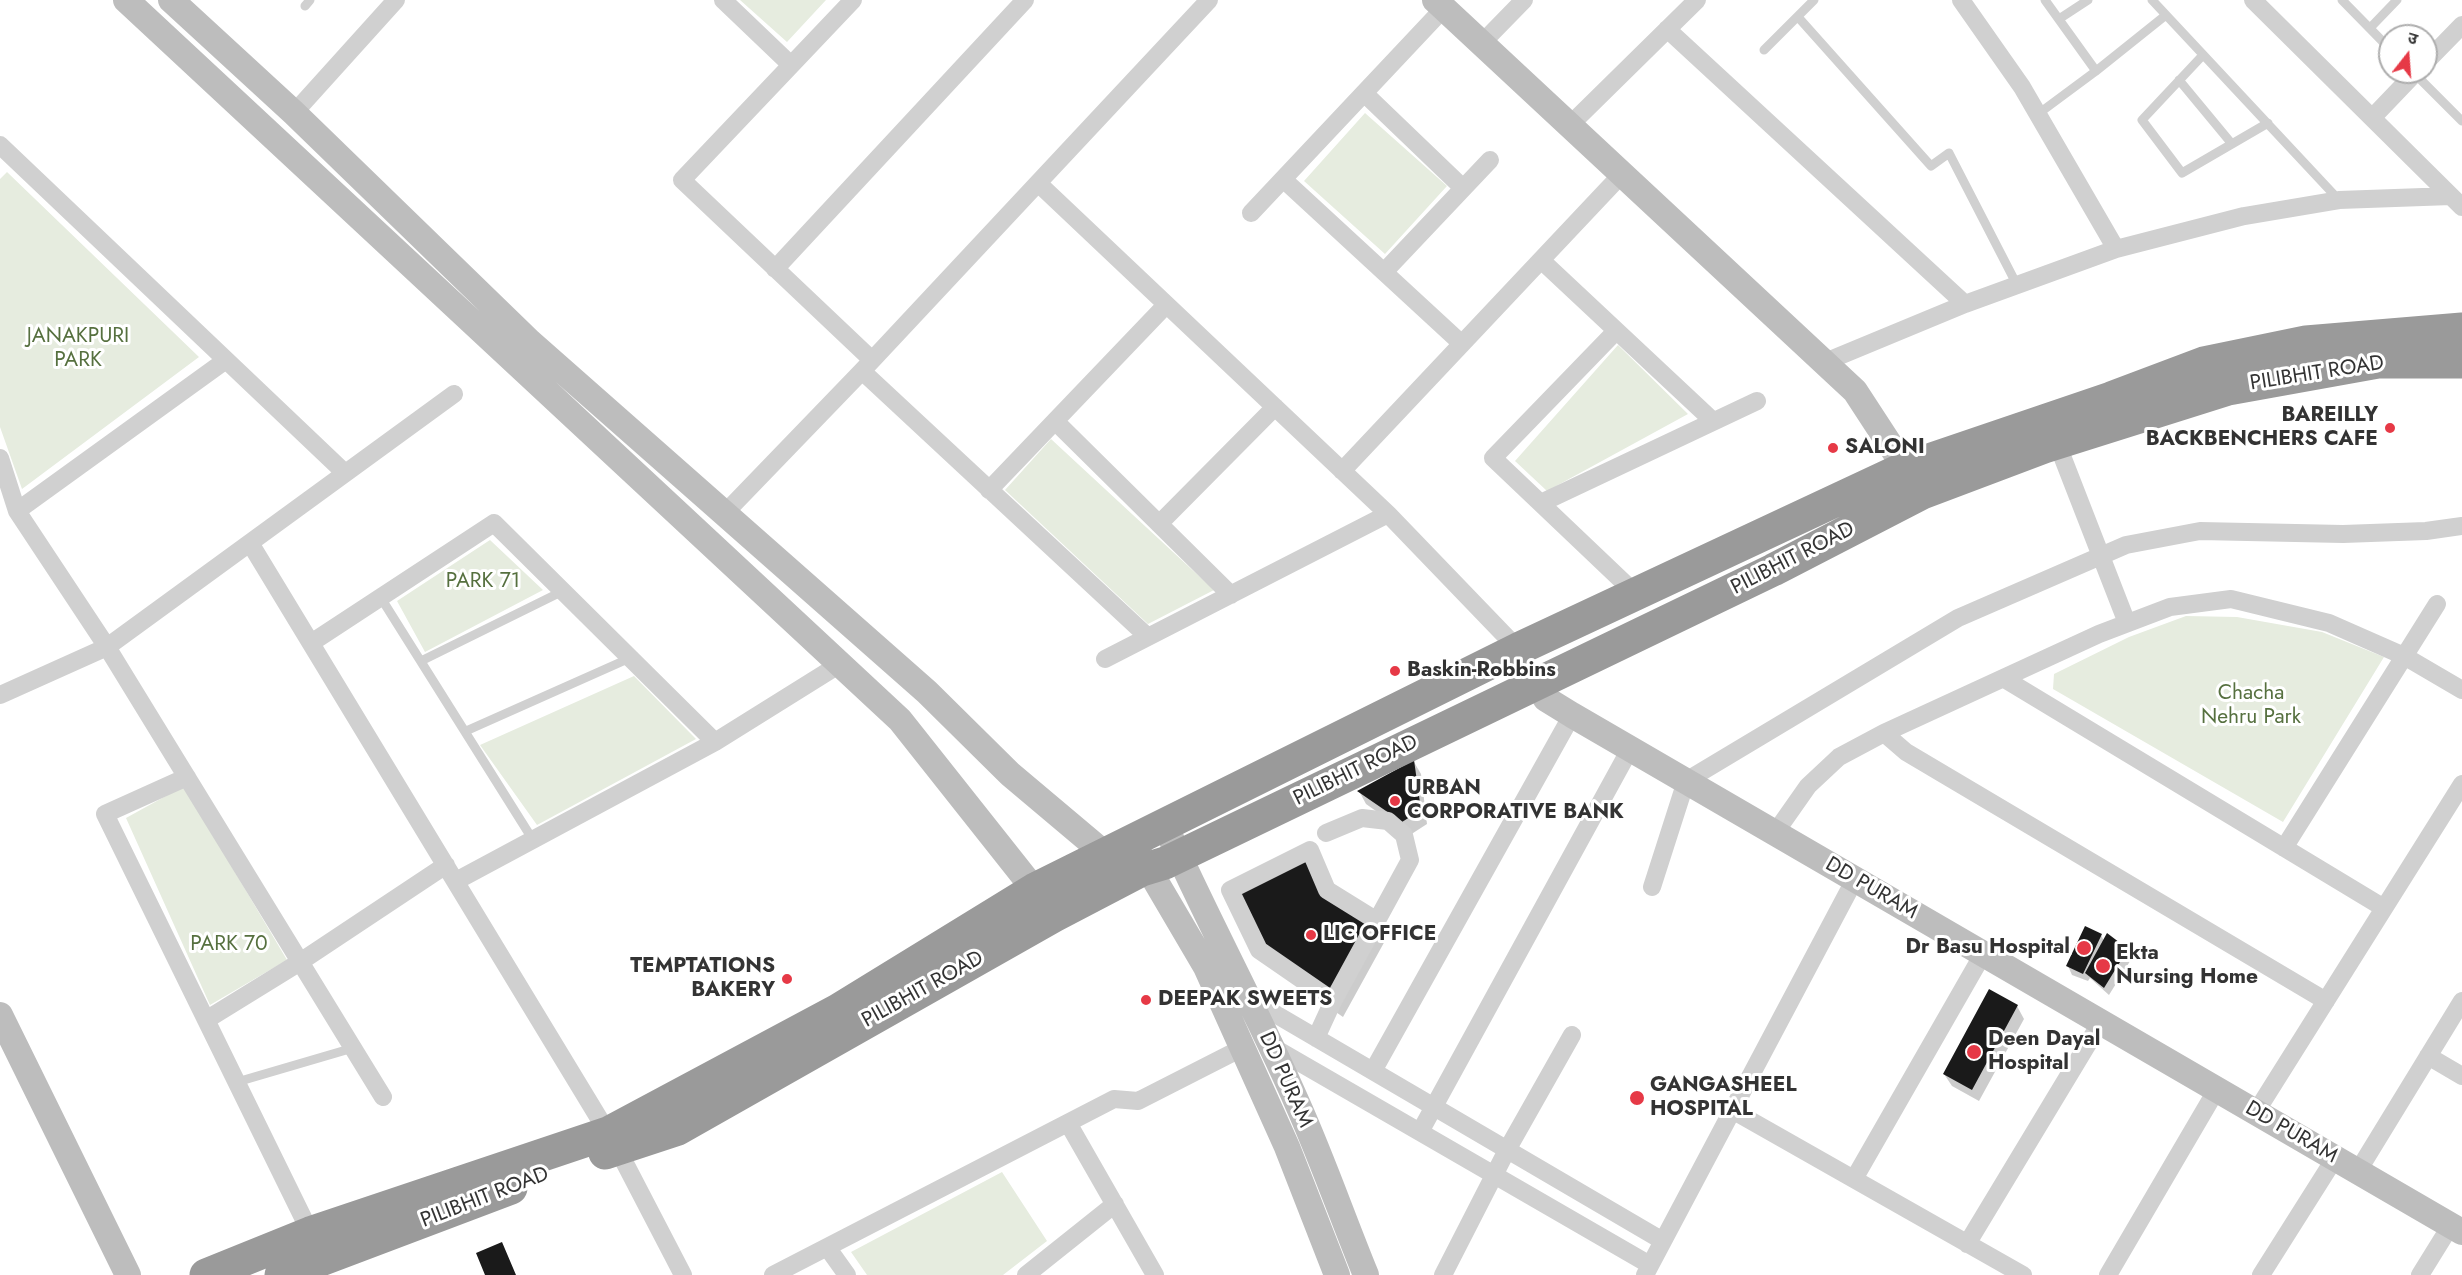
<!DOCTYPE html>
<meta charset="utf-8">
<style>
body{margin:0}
#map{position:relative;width:2462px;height:1275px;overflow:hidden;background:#fff;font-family:Jost,"Noto Sans Devanagari",sans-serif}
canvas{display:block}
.north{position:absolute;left:2378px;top:24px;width:60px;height:60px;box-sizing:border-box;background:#fff;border:2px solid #adadad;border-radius:50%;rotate:17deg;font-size:16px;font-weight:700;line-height:24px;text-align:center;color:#333}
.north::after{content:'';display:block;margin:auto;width:21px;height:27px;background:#e63946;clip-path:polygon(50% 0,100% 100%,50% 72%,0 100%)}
</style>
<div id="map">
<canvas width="2462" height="1275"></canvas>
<div class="north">उ</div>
</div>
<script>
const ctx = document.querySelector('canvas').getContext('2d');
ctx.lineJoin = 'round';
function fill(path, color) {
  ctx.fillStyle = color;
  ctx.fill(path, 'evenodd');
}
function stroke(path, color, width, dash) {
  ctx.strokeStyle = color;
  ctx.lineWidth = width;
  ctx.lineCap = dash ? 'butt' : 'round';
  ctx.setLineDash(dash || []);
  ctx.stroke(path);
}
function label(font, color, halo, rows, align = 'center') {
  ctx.font = font + ' Jost,sans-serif';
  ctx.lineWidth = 6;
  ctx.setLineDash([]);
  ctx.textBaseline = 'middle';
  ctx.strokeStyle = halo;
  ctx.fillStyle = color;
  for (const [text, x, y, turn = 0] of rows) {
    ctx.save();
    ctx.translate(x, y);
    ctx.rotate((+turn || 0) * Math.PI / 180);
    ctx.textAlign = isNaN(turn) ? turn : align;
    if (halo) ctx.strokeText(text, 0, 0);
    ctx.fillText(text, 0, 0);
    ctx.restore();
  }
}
const green = new Path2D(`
 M 740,0 L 826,0 L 787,42 Z
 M 1365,113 L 1447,186 L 1385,254 L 1304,181 Z
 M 7,172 L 199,357 L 22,489 L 0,427 L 0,179 Z
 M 1618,345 L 1688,414 L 1547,491 L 1515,461 Z
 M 1051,439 L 1214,590 L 1148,624 L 1005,490 Z
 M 490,540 L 543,590 L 425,652 L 397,601 Z
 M 2186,616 L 2237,617 L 2322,632 L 2384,657 L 2283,822 L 2053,689 L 2054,674 L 2129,637 Z
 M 634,676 L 696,739 L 537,825 L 480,745 Z
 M 184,786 L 287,960 L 210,1005 L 126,818 Z
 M 1002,1172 L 1047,1241 L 1003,1275 L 867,1275 L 851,1252 Z`);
const shadow = new Path2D(`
 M 1414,762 L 1421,774 L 1427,824 L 1410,835 L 1366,804 L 1359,791 Z
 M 1330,893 L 1376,922 L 1386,939 L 1343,1017 L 1271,967 Z
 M 2101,935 L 2104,941 L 2127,950 L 2132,958 L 2109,995 L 2090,978 L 2088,981 L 2072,975 L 2068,966 Z
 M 2017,1006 L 2024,1019 L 1979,1101 L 1952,1086 L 1944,1074 Z`);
const building = new Path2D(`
 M 1414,760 L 1421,810 L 1402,822 L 1357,791 Z
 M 1310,850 L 1327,890 L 1377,921 L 1333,1001 L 1259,950 L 1230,890 Z
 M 2085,926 L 2102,934 L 2083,974 L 2066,966 Z
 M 2107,933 L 2128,949 L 2104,988 L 2085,973 Z
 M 1989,989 L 2018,1005 L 1972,1090 L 1943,1074 Z
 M 502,1242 L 516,1275 L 485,1275 L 476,1253 Z`);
const lane = new Path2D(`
 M 2045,0 L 2096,71
 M 2152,0 L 2339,200
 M 2342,0 L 2390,49
 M 305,6 L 310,0
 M 1798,17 L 1931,166 L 1949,153 L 2017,285
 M 2059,19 L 2088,0
 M 2370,28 L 2397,0
 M 1764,50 L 1814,0
 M 2203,55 L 2142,120 L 2182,173 L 2268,123
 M 2413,72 L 2462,121
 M 2179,80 L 2232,144
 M 2038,114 L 2096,71 L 2166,15
 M 381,598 L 533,840
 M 421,661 L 563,591
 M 466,731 L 630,658
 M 237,1082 L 353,1048`);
const street = new Path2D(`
 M 723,0 L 791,65
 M 853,0 L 682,180 L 872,360
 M 1961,0 L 2022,87 L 2116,249
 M 2253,0 L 2462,207
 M 1667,29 L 1965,304
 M 1482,43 L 1524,0
 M 2426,62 L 2462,25
 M 1364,93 L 1463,188
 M 294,113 L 396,0
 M 2372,118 L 2416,72
 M 1570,125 L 1697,0
 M 0,145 L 345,473
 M 1283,179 L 1462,344
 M 1038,183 L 1388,514 L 1518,649 L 1536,683
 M 1251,213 L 1444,8
 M 1541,260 L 1713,421
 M 775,269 L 1025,0
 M 1384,272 L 1490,160
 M 1616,331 L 1493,458 L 1636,594
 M 1825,362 L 1965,304 L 2116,249 L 2244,216 L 2339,200 L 2451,196
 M 862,371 L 1148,637
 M 1055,421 L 1231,595
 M 2057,443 L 2127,623
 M 0,458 L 17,511 L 107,647 L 383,1097
 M 1342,471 L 1622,174
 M 989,490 L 1166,305
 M 1541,503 L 1757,401
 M 17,511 L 226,360
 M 724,514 L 862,371 L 1209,0
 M 1159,524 L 1275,407
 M 250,543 L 617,1148 L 683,1275
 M 311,643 L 494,523 L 715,742
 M 1105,659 L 1388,514
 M 2003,678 L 2384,908
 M 0,695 L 107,647 L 454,394
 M 1884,733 L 1906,752 L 2326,1001
 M 187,777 L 105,814 L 313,1238
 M 1775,833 L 1808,786 L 1839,757 L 1884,733 L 2099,634 L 2170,607 L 2231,599 L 2329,623 L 2404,656 L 2462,690
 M 2284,848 L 2437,604
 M 456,881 L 715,742 L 840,664
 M 1652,887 L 1686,781 L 1958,618 L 2126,545 L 2200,531 L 2343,534 L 2426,531 L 2462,526
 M 1248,998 L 1663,1241
 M 1333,1001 L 1259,950 L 1230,890 L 1310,850 L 1327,890 L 1377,921
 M 206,1020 L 300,962 L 446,865
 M 1316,1038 L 1333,1001 L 1410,860 L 1404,835 L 1388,821 L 1362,818 L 1326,833
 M 1271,1046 L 1650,1265
 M 2428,1056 L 2462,1076
 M 1373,1071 L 1572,715
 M 1732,1110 L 2023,1275
 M 2256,1112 L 2462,784
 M 1068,1123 L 1155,1275
 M 1420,1132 L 1630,749
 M 2358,1171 L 2462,1001
 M 1854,1179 L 1983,954
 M 1967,1244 L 2101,1022
 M 827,1247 L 847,1275
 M 773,1275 L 1114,1099 L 1138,1101 L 1242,1048
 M 1026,1275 L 1115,1204
 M 1443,1275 L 1507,1150 L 1572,1035
 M 1645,1275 L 1855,879
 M 2108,1275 L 2217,1089
 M 2261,1275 L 2335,1158
 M 2420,1275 L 2451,1225`);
const secondary = new Path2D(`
 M 126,0 L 900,720 L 1045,903
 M 171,0 L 294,113 L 530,342 L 927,692 L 1010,774 L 1105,854 L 1112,869
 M 1435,0 L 1855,391 L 1915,483
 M 1536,683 L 1546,699 L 1572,715 L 2462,1232
 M 1165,825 C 1207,920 1257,1010 1298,1105 C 1323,1161 1343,1219 1366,1275
 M 1139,853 L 1206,967 L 1287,1147 L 1337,1275
 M 0,1015 L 128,1275`);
const highway = new Path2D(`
 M 605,1153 L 678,1129 L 1054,916 L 1142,870 L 1165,863 L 1773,570 L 1922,493 L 2044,447 L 2228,389 L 2378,362 L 2462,362
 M 206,1275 L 310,1233 L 608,1133 L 838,1010 L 1035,889 L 1518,649 L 1905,468 L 2111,398 L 2204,363 L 2306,342 L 2462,329
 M 281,1275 L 511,1188`);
const markers = [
 [2390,428,6,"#e63946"],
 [1833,448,6,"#e63946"],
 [1395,671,6,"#e63946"],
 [1395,801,6,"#e63946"],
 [1311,935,6,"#e63946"],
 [2084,948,8,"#e63946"],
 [2103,966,8,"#e63946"],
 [787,979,6,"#e63946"],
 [1146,1000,6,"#e63946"],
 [1974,1052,8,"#e63946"],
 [1637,1098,8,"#e63946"]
];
const parkNames = [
 ["JANAKPURI",78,337],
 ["PARK",78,361],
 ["PARK 71",483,582],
 ["Chacha",2251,694],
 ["Nehru Park",2251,718],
 ["PARK 70",229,945]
];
const streetNames = [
 ["PILIBHIT ROAD",2317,374,-9],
 ["PILIBHIT ROAD",1793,559,-27],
 ["PILIBHIT ROAD",1356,771,-26],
 ["DD PURAM",1871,889,30],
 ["PILIBHIT ROAD",923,990,-29],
 ["DD PURAM",1285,1080,66],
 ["DD PURAM",2291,1133,30],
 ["PILIBHIT ROAD",485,1198,-21]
];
const poiNames = [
 ["BAREILLY",2378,416,"right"],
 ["BACKBENCHERS CAFE",2378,440,"right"],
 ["SALONI",1845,448],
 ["Baskin-Robbins",1407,671],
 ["URBAN",1407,789],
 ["CORPORATIVE BANK",1407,813],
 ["LIC OFFICE",1323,935],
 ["Dr Basu Hospital",2070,948,"right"],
 ["Ekta",2116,954],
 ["Nursing Home",2116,978],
 ["TEMPTATIONS",775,967,"right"],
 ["BAKERY",775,991,"right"],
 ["DEEPAK SWEETS",1158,1000],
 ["Deen Dayal",1988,1040],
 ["Hospital",1988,1064],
 ["GANGASHEEL",1650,1086],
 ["HOSPITAL",1650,1110]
];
fill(green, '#e6ecdf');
fill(shadow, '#0003');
fill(building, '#1a1a1a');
stroke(lane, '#d0d0d0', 9);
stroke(street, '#d0d0d0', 18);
stroke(secondary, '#bdbdbd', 26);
stroke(highway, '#9a9a9a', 33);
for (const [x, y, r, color] of markers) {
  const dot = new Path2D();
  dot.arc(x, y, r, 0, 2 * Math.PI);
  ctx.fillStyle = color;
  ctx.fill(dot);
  stroke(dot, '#fff', 2);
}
label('21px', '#56703f', '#fff', parkNames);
label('21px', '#333', '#fff', streetNames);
label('bold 21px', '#333', '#fff', poiNames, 'left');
</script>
